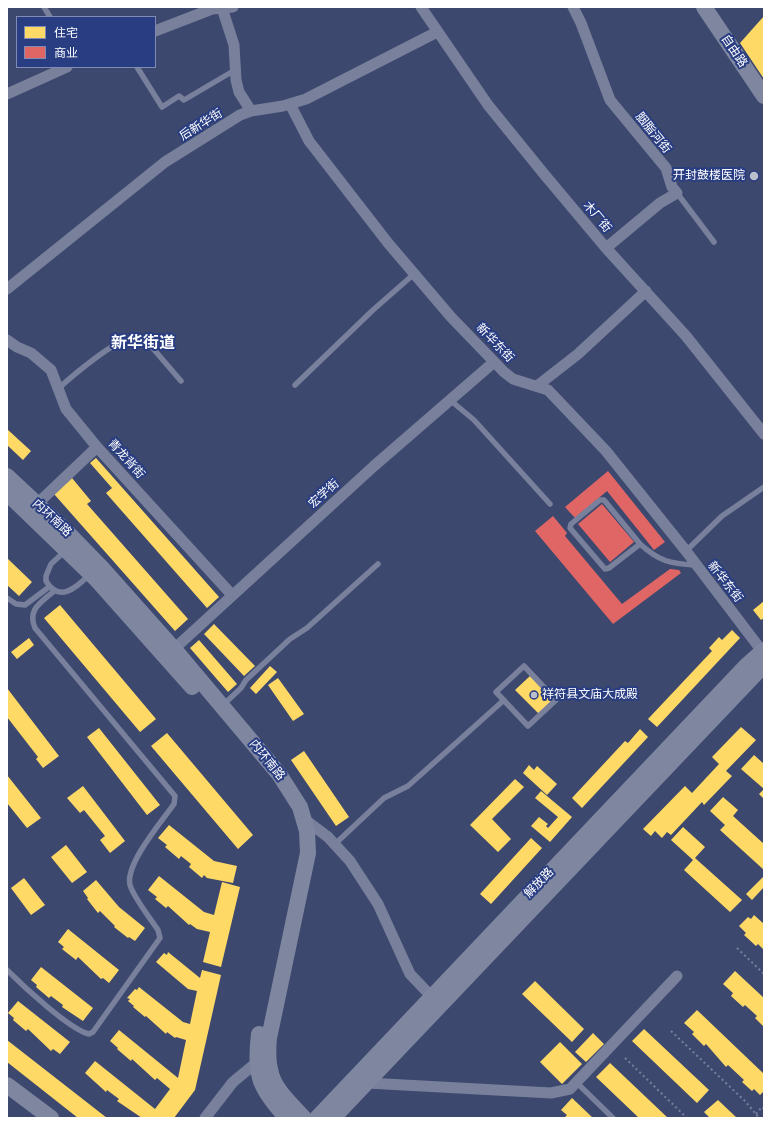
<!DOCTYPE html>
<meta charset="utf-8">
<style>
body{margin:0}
#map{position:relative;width:771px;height:1125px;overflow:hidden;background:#3d486e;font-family:"Open Sans","Noto Sans SC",sans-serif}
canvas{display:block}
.frame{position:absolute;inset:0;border:8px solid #fff;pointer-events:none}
.legend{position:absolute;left:16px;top:16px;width:140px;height:52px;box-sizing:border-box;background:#293d82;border:1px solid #7f8bb4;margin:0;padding:5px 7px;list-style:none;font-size:12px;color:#fff}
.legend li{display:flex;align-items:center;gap:8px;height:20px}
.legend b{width:20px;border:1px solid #7f8bb4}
</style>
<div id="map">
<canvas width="771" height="1125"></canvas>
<div class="frame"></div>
<ul class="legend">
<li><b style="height:11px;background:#ffd966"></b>住宅</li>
<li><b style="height:11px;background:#e06666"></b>商业</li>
</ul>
</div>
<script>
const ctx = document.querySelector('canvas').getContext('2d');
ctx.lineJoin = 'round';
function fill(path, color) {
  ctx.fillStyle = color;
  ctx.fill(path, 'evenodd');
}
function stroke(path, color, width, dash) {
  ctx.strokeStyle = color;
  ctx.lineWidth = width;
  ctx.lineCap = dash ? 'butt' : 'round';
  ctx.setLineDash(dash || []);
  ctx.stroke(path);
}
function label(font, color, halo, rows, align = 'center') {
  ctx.font = font + ' "Open Sans","Noto Sans SC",sans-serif';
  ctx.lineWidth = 4;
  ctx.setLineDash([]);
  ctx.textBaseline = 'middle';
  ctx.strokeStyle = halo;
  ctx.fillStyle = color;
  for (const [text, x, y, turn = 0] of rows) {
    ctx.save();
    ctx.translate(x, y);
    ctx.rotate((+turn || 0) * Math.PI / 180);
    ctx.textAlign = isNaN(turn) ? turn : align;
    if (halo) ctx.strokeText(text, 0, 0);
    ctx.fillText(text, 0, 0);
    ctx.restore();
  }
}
const homes = new Path2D(`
 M 764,16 L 764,79 L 740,43 Z
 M 7,429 L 31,451 L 23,460 L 7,445 Z
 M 96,458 L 219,597 L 207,608 L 106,493 L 112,488 L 90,463 Z
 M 72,478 L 91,501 L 87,504 L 188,619 L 175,631 L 54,494 Z
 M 7,558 L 32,582 L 19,596 L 7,585 Z
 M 764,601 L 764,618 L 761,620 L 753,610 Z
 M 60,605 L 156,719 L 140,732 L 44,618 Z
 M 214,624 L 255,666 L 244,676 L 204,634 Z
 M 732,630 L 740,638 L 657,727 L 648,719 L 712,651 L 709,648 L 719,637 L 722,640 Z
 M 29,638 L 34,645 L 17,659 L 11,652 Z
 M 199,640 L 237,684 L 228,692 L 190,648 Z
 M 270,666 L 277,672 L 256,694 L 250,688 Z
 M 530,676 L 553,700 L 539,714 L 515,690 Z
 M 278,678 L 304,714 L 293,721 L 268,685 Z
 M 7,688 L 59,756 L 43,768 L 36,759 L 38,757 L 7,717 Z
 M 741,727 L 756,740 L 726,771 L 732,776 L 704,805 L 702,802 L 671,835 L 667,832 L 662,838 L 655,831 L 651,836 L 643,829 L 685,786 L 692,793 L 719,764 L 712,757 Z
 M 99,728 L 160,805 L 147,815 L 87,737 Z
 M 640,729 L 648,737 L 582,808 L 572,798 L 625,741 L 628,743 Z
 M 167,733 L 253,835 L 238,849 L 151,746 Z
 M 304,751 L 349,817 L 336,826 L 291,760 Z
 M 754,755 L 764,764 L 764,799 L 759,794 L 764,789 L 741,769 Z
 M 529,765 L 534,770 L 537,766 L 557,784 L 547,795 L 523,773 Z
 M 7,775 L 41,818 L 27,828 L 7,803 Z
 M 515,779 L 524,787 L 492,819 L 511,839 L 498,852 L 470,825 Z
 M 83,786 L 125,841 L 110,853 L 100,840 L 105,836 L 84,810 L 80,813 L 67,798 Z
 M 541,791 L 572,817 L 550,842 L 531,826 L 539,817 L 548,824 L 546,826 L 548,828 L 558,817 L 535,798 Z
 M 723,797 L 738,810 L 733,816 L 764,844 L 764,870 L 720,830 L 725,825 L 710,811 Z
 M 169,825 L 214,861 L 237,866 L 233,883 L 207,878 L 204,875 L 202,878 L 189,867 L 191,864 L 181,856 L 179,859 L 165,847 L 167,845 L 158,838 Z
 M 683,827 L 705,847 L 695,858 L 742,900 L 730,912 L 684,870 L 693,860 L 671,840 Z
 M 531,838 L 542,848 L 491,904 L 480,894 Z
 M 66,845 L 87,872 L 72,883 L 51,857 Z
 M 159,876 L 204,912 L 214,915 L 222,882 L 240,887 L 221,967 L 203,962 L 210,932 L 197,929 L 190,924 L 189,925 L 168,906 L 166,908 L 155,899 L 157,897 L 148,890 Z
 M 764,876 L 764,887 L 752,900 L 746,894 Z
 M 24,878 L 45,905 L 31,915 L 11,888 Z
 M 96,880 L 119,907 L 145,928 L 135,941 L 129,937 L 128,938 L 114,927 L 115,926 L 100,911 L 98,913 L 87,899 L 88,898 L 83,891 Z
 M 754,915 L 764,924 L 764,950 L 758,944 L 756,946 L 744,935 L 746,933 L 739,926 L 748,917 L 751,919 Z
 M 68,929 L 119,970 L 109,983 L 103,978 L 101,979 L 78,957 L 76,960 L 62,949 L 64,947 L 58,942 Z
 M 168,952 L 200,978 L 202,970 L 221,975 L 195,1090 L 174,1118 L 142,1118 L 117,1101 L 119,1099 L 107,1090 L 106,1092 L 85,1073 L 95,1061 L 155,1109 L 170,1089 L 157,1078 L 155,1080 L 132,1059 L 131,1061 L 117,1049 L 118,1048 L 110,1041 L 119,1030 L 178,1078 L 186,1040 L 176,1037 L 175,1038 L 167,1032 L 166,1034 L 146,1016 L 145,1017 L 133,1007 L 134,1006 L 128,1001 L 130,999 L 127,998 L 135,989 L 137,990 L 139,987 L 183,1022 L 190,1024 L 197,991 L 188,989 L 156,962 L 164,953 L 167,955 Z
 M 41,967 L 93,1008 L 83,1021 L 62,1007 L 63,1005 L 51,996 L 49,998 L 36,987 L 37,985 L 31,980 Z
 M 735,971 L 764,998 L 764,1027 L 755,1018 L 757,1016 L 745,1005 L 743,1007 L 731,996 L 733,993 L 723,984 Z
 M 535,981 L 584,1029 L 572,1042 L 522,994 Z
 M 18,1001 L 70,1042 L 60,1054 L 53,1049 L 51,1051 L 28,1029 L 26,1031 L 13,1020 L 14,1018 L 8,1013 Z
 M 697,1010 L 764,1074 L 764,1091 L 760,1095 L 754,1089 L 752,1091 L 742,1082 L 744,1080 L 728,1065 L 726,1067 L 706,1044 L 704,1046 L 692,1034 L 694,1032 L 684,1023 Z
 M 644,1029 L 709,1090 L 697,1103 L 632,1041 Z
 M 593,1033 L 604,1044 L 586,1062 L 575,1052 Z
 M 7,1040 L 107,1118 L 78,1118 L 7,1062 Z
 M 560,1042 L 582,1064 L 562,1084 L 540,1062 Z
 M 610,1063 L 668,1118 L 639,1118 L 596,1077 Z
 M 572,1098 L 593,1118 L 564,1118 L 567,1115 L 561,1110 Z
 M 718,1100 L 737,1118 L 710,1118 L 704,1112 Z`);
const shops = new Path2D(`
 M 608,471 L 665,542 L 654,550 L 607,491 L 575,518 L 565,507 Z
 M 602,504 L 634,542 L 610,562 L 578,524 Z
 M 553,516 L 567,533 L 565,536 L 622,604 L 670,569 L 679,570 L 681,573 L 613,624 L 535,531 Z`);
const path = new Path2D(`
 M 737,948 L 764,974
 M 671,1031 L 746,1102 L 759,1118
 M 625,1058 L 687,1118
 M 756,1114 L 762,1107 L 764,1109`);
const lane = new Path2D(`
 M 44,7 L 50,17
 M 137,67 L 162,107 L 179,96 L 184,100 L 235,70
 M 677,193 L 714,242
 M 295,385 L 373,310 L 414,274
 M 58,389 C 73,375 114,341 132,337 C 137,336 140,337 144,338 L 181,381
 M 450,400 L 474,420 L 550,504
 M 600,500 L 604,500 L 640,544 L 609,568 L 605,569 L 570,528 L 571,524 Z
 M 640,544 C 659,561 670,564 695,565
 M 65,551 L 51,564 L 46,576 L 46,581 C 59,603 76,588 89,575
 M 686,551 L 722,516 L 764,487
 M 7,598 L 16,604 L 25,605 L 49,587
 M 524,666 L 556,700 L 528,726 L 496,692 Z
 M 223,705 L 241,688 L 246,680 L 290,639 L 307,628 L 378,564
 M 335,844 L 384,798 L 408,786 L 504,700
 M 7,970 C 22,985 70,1030 89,1034 L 93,1032 L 160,938 L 158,930 C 150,918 134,898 130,885 C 125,864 162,821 174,804 L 175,796 L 35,628 C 27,609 41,603 54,591
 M 576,1082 L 613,1118`);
const street = new Path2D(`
 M 421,7 L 488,105 L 544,174 L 606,248 L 686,336 L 764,434
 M 573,7 L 581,23 L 610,100 L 666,168 L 672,187 L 677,193 L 660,203 L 606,248
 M 222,8 L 234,45 L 236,80 L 239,92 L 251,111
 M 155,31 L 212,9 L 233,7
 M 7,94 L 67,67
 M 290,104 L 309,141 L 388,243 L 451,317 L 504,372 L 513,379 L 548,390 L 606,451 L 686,551 L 762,651
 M 7,289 L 165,162 L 240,115 L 251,111 L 283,106 L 306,99 L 437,32
 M 7,340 L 17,347 L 31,353 L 51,370 L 66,409 L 97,447 L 232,595
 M 537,386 L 578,354 L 646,291
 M 37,504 L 97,447
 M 174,649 L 374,466 L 494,362
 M 304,819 L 328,837 L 350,861 L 378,904 L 410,974 L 431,996
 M 367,1083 L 551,1093 L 570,1089 L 677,976
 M 205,1118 L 233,1082 L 256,1063`);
const secondary = new Path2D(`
 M 704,7 L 764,96
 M 7,476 L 66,531 L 102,568 L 174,649 L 279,774 L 300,807 L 307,831 L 308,853 L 269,1038 C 265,1079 276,1089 304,1118
 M 7,493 L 96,579 L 192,687
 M 259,1034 C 254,1075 259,1088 287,1118
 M 7,1085 L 51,1118
 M 317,1118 L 746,666 L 764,650
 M 333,1118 L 764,665`);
const markers = [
 [754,176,5,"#bbbfcc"],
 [534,695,4,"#bbbfcc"]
];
const streetNames = [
 ["自由路",734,51,56],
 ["后新华街",201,125,-32],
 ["胭脂河街",653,133,51],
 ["木厂街",597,217,50],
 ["新华东街",495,343,46],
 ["青龙背街",126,459,48],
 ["宏学街",324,494,-42],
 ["内环南路",52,518,43],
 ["新华东街",725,582,52],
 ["内环南路",267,760,51],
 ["解放路",539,883,-46]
];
const poiNames = [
 ["开封鼓楼医院",745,176],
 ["祥符县文庙大成殿",542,695,"left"]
];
const districtNames = [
 ["新华街道",143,343]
];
fill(homes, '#ffd966');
fill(shops, '#e06666');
stroke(path, '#78809c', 2, [2, 3]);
stroke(lane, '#78809c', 5.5);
stroke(street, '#78809c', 11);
stroke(secondary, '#7e86a0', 16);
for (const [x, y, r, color] of markers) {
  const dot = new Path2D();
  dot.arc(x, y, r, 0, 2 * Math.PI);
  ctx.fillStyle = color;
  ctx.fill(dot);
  stroke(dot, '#293d82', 1.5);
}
label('12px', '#fff', '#293d82', streetNames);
label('12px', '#fff', '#293d82', poiNames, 'right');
label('bold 16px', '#fff', '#293d82', districtNames);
</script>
